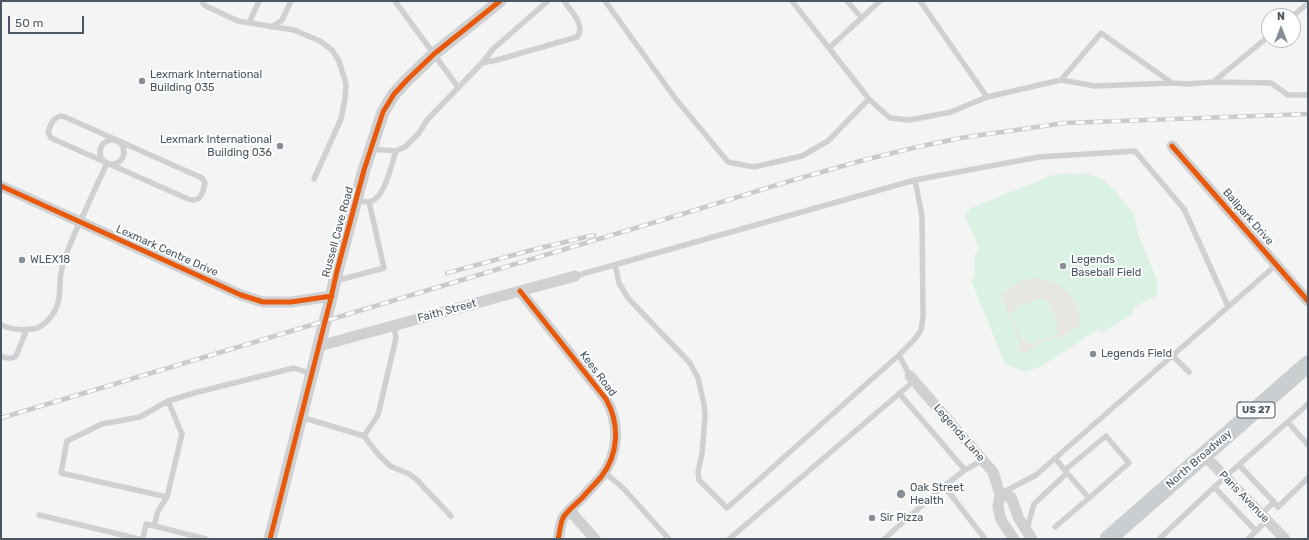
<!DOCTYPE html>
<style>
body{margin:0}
#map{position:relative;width:1309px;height:540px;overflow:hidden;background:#f4f4f4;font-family:Rubik,sans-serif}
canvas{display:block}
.frame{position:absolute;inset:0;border:2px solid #4a5661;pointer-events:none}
.north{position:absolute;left:1261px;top:8px;width:40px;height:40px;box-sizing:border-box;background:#fff;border:1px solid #b7bbc0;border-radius:50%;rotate:0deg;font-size:11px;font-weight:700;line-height:16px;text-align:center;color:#4a5661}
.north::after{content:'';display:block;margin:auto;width:14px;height:18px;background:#868d94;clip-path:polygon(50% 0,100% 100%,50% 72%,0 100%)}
.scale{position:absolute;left:8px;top:16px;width:76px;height:18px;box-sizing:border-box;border:2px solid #4a5661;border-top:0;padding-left:5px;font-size:12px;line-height:14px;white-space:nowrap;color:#4a5661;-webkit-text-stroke:3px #fff;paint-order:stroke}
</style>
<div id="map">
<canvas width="1309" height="540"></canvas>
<div class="frame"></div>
<div class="north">N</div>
<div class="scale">50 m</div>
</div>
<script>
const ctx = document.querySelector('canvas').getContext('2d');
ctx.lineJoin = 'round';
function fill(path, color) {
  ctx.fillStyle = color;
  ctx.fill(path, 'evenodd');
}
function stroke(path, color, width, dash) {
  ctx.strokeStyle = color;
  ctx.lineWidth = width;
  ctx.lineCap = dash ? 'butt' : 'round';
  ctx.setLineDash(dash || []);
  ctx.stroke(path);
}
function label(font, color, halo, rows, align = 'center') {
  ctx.font = font + ' Rubik,sans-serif';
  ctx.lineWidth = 4;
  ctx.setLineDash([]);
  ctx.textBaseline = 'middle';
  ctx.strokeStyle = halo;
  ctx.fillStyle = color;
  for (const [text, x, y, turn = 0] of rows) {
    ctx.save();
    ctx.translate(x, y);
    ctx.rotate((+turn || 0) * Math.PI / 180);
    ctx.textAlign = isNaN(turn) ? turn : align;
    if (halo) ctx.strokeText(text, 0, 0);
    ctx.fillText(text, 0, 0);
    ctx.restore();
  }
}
const green = new Path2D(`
 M 1086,173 L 1103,180 L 1115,191 L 1134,214 L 1138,234 L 1157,280 L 1157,296 L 1144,302 L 1132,309 L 1134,313 L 1101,333 L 1099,329 L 1042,366 L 1025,372 L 1005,364 L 971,280 L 974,278 L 975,253 L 978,252 L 978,246 L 965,216 L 971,208 L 1051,176 L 1057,174 Z`);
const sand = new Path2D(`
 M 1035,278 C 1045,280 1054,281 1062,287 C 1071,293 1085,315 1078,326 C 1076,329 1071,331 1068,332 L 1068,334 L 1056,339 L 1055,337 L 1031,348 L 1028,353 L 1022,354 C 1019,351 1018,347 1020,343 L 1010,318 L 1009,318 L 1006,310 L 1007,309 L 1001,295 C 1011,284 1021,280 1035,278 ZM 1041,298 L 1048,301 L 1058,324 L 1056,328 L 1059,333 L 1032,344 L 1022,340 L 1010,313 L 1015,311 L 1017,307 Z`);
const service = new Path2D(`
 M 202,1 L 204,5 L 238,21 L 294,30 L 320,41 L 332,50 L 339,61 L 346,84 L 345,98 L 341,119 L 314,179
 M 395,1 L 458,87
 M 605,1 L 675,98 L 728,162 L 754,167 L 802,156 L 828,141 L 869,99
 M 792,1 L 869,99 L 890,118 L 910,120 L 951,112 L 987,97 L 1061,80 L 1095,86 L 1172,83 L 1188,84 L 1213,82 L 1269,36
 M 847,1 L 862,18
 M 920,1 L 987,97
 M 1293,16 L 1308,3
 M 249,23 L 259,1
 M 272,27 L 282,20 L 291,1
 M 829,48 L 880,1
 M 482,63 L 497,60 L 577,37 C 586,25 571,11 564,1
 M 1061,80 L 1101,33 L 1172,83
 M 1213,82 L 1271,83 L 1288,95 L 1308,95
 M 60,116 L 65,117 L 202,178 L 205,183 C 203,194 200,203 188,199 L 51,138 L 48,132 C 51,124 52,119 60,116 Z
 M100 152a12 12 0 1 1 24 0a12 12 0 1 1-24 0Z
 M 371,149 L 396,151 L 405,147 L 419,133 L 427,120 L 482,63 L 493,49 L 548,1
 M 915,180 L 1039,157 L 1135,151 L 1184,209 L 1228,306
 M 356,201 C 360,201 365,202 369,202 C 385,199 391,165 396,151
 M 615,265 L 619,283 L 628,298 L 690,363 L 698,378 L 704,404 L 705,417 L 702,454 L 698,472 L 699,480 L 727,508 L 899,355
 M 575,276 L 915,180 L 922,216 L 923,316 L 921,330 L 914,340 L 899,355 L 910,376
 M 335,281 L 384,268 L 369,202
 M 1,325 C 11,330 26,331 37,328 C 41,327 46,322 49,319 C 63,303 58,292 61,273 C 63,260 69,248 74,235 C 85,211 96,187 107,163
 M 1172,355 L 1189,372
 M 1,356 C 6,358 11,360 16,356 L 27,329
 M 899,393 L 965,470 L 983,460
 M 301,417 L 364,436 L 377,453 L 390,466 L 409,474 L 416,479 L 451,516
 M 1288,422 L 1308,445
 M 364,436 L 378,415 L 396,338 L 394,326
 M 1055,458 L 1067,473
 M 1239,465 L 1274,502 L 1261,514
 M 965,470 L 944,486 L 985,539
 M 1065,470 L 1106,436 L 1129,463 L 1089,498
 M 604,472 L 623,488 L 669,539
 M 1214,487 L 1256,531
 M 1002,493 L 1036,475 L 1276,265
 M 167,497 L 61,473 L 67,441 L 102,424 L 140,417 L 168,401
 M 1274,502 L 1278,507 L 1308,478
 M 39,515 L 139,539
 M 154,526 L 158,511 L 167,497 L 182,434 L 168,401 L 194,393 L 294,368 L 312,374
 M 1027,529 L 1034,504 L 1067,473 L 1089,498 L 1055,527
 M 143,539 L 146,524 L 206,539
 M 729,539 L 914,381
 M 884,539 L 944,486
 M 1159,539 L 1225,477 L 1308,404
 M 1248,539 L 1267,520`);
const minor = new Path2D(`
 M 1172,146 L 1308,301
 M 1,186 L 241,295 L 263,302 L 291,302 L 332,296
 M 520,291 L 606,399 C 620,424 619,454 601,477 C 595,484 588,491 582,498 C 576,504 567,511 563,518 C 560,524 560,532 558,539
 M 319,346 L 575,276
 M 910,376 L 993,472 L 1000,494 L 998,507 L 1001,520 L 1014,539
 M 1204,455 L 1285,539
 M 1000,494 L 1011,497 L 1019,519 L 1032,539
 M 570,511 L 595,539`);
const tertiary = new Path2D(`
 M 270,539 L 330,302 L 337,271 L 364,170 L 383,112 L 394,94 L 407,80 L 434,54 L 500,1`);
const primary = new Path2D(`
 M 1108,539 L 1308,364`);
const rail = new Path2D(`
 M 447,273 L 532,250 L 594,235
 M 1,418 L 689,212 L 790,181 L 864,160 L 913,148 L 960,138 L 1065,123 L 1308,114`);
const cycleway = new Path2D(`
 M 1172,146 L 1308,301
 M 1,186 L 241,295 L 263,302 L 291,302 L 332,296
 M 520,291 L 606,399 C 620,424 619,454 601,477 C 595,484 588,491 582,498 C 576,504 567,511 563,518 C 560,524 560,532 558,539
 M 270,539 L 330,302 L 337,271 L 364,170 L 383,112 L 394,94 L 407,80 L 434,54 L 500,1`);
const markers = [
 [142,81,4,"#868d94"],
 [280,146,4,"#868d94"],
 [22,260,4,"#868d94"],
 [1063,266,4,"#868d94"],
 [1093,354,4,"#868d94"],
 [901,494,5,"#868d94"],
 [872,518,4,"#868d94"]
];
const shields = [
 [1256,410,38]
];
const shieldNames = [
 ["US 27",1256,410]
];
const poiNames = [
 ["Lexmark International",150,75],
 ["Building 035",150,88],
 ["Lexmark International",272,140,"right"],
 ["Building 036",272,153,"right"],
 ["WLEX18",30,260],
 ["Legends",1071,260],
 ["Baseball Field",1071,273],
 ["Legends Field",1101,354],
 ["Oak Street",910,488],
 ["Health",910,501],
 ["Sir Pizza",880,518]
];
const streetNames = [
 ["Ballpark Drive",1248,217,49],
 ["Russell Cave Road",338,232,-75],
 ["Lexmark Centre Drive",167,251,24],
 ["Faith Street",447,311,-15],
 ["Kees Road",598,374,53],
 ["Legends Lane",959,433,49],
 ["North Broadway",1199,459,-41],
 ["Paris Avenue",1244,497,46]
];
fill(green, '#d9f2e3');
fill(sand, '#e7e6e1');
stroke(service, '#ced0d2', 5.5);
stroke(minor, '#ced0d2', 11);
stroke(tertiary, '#ced0d2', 13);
stroke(primary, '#caced1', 17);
stroke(rail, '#c9cacc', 4.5);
stroke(rail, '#fff', 3, [9]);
stroke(cycleway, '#e8590c', 5);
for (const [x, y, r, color] of markers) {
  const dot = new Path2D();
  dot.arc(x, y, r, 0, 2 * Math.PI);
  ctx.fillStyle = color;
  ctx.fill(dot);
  stroke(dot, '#fff', 1.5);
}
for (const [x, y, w] of shields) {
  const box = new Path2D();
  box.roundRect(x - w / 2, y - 8, w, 16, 3);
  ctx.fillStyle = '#fff';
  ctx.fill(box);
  stroke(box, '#4a5661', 1);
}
label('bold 10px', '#4a5661', null, shieldNames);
label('11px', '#4a5661', '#fff', poiNames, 'left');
label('11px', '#4a5661', '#fff', streetNames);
</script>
